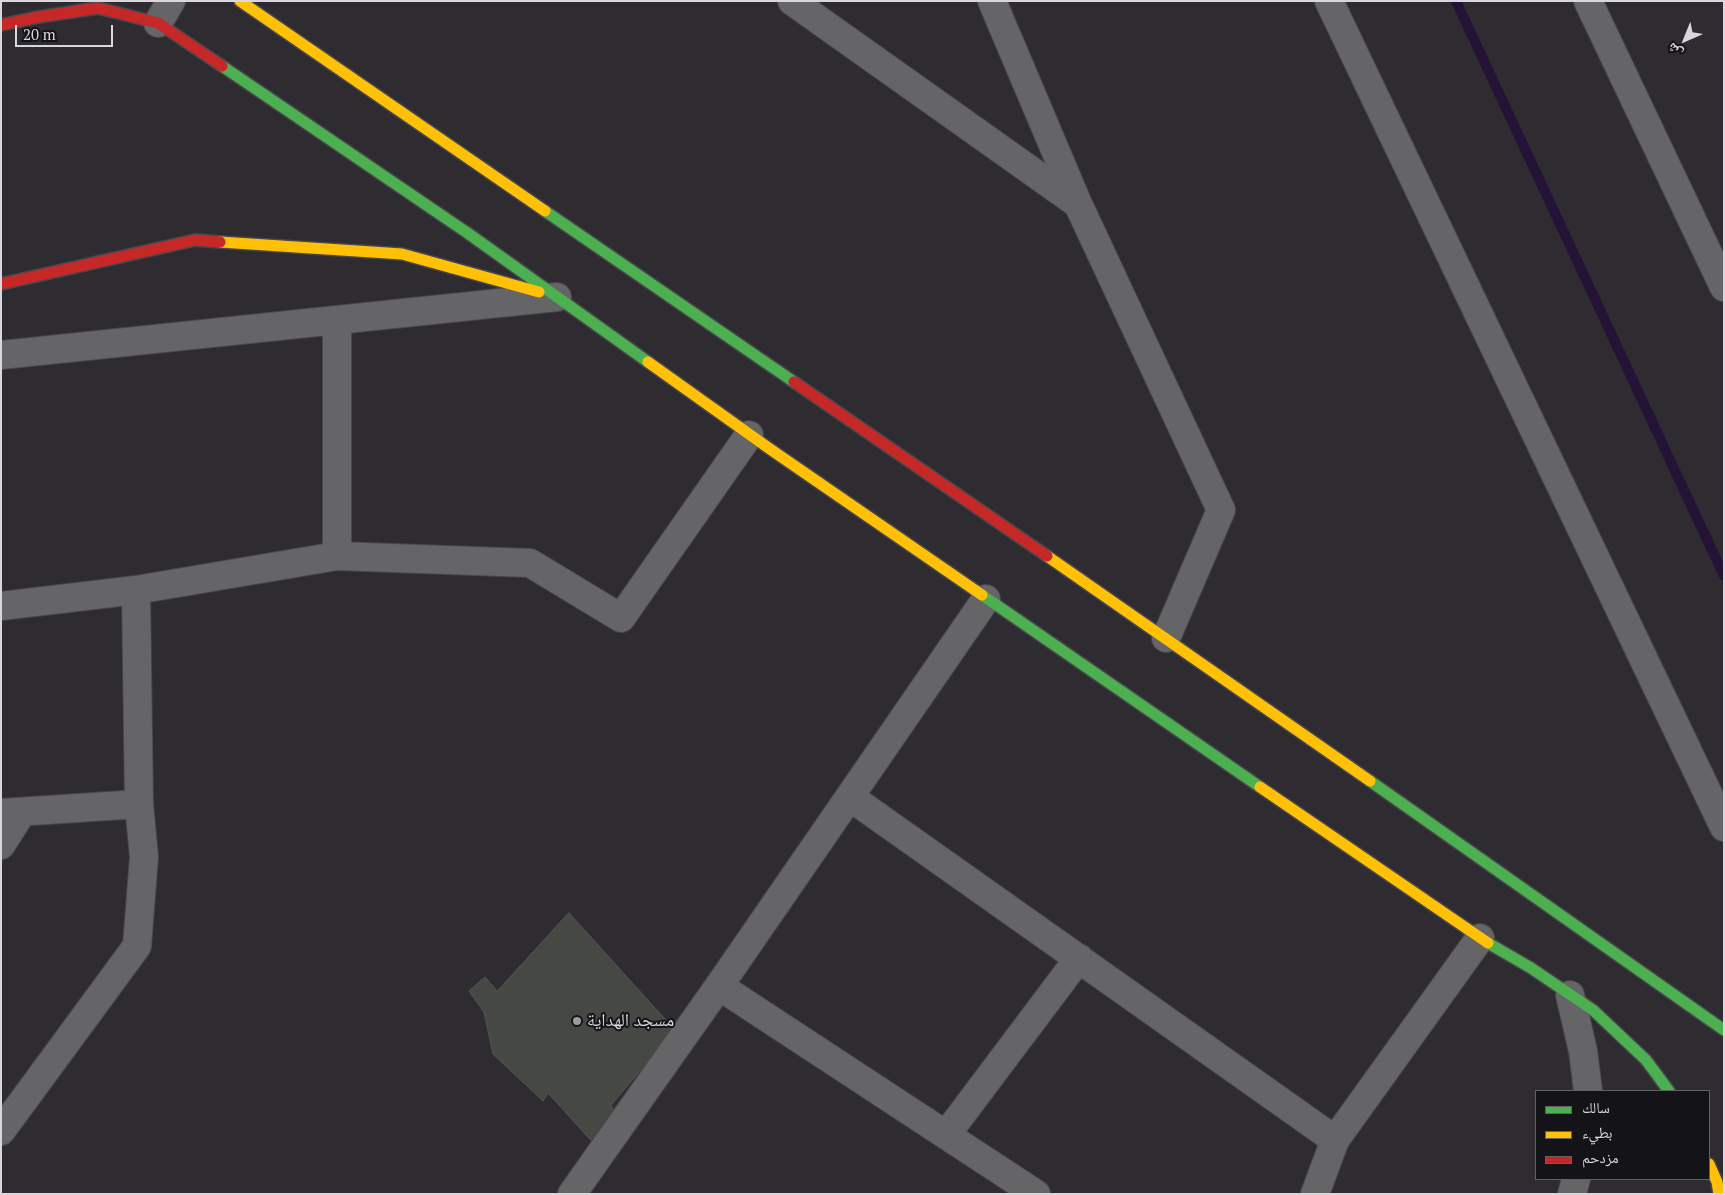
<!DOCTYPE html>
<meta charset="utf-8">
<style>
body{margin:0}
#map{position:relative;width:1725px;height:1195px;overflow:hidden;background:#2e2b31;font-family:"PT Serif","Noto Naskh Arabic",serif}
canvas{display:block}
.frame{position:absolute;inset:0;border:2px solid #d9d7dd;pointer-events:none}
.legend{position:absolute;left:1535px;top:1090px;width:175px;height:90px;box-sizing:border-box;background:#141317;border:1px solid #636166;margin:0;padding:6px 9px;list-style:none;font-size:15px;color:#d9d7dd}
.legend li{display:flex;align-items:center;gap:10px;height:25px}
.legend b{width:25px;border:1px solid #636166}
.north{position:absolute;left:1660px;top:15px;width:50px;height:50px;-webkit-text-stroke:4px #141317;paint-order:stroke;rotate:224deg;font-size:14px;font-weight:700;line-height:20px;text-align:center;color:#d9d7dd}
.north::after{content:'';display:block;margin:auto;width:18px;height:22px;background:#d9d7dd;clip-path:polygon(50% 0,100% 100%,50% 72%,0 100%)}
.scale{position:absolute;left:15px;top:25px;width:98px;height:22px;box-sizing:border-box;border:2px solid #d9d7dd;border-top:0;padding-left:6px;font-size:15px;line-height:18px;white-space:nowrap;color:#d9d7dd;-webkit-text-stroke:4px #141317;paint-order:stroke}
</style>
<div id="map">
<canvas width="1725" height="1195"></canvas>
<div class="frame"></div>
<ul class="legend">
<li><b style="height:6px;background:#4caf50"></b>سالك</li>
<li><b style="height:6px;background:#ffc107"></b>بطيء</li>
<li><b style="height:6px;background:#c62828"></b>مزدحم</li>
</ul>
<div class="north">ش</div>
<div class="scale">20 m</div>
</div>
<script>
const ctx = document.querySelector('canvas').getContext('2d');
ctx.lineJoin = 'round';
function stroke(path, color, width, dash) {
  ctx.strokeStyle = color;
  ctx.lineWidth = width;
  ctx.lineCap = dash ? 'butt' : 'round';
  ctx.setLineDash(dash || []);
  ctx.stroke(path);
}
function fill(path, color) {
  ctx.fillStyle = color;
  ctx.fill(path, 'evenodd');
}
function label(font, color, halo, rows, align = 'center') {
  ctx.font = font + ' "PT Serif","Noto Naskh Arabic",serif';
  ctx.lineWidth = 4;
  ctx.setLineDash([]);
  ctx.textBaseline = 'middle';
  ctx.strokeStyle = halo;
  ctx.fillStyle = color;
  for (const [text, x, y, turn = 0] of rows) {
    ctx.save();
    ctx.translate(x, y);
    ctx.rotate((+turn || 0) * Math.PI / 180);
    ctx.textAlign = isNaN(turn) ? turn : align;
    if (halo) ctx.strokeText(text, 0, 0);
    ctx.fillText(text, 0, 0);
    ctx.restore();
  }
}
const stream = new Path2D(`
 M 1456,1 L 1724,576`);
const building = new Path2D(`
 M 569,913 L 675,1030 L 611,1105 L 615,1115 L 596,1146 L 548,1093 L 543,1101 L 493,1054 L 484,1012 L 469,991 L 485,977 L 497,991 Z`);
const street = new Path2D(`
 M 792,1 L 1078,204
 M 992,1 L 1078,204 L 1221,510 L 1166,638
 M 1329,1 L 1724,827
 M 1588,1 L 1724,287
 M 158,23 L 171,1
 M 1,355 L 557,297
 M 337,556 L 337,320
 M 1,606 L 136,590 L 337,556 L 530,563 L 621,618 L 749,435
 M 850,797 L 1335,1140
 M 1,813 L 139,804
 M 1,845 L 22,812
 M 719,986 L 1036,1194
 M 1570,995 L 1583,1051 L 1588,1091
 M 1,1131 L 137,946 L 144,857 L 139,804 L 136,590
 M 946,1135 L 1079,958
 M 572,1194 L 719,986 L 986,599
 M 1315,1194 L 1335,1140 L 1480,938
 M 1572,1194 L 1576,1179`);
const fast = new Path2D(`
 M 222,66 L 469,234 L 648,362
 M 545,211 L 794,382
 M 982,595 L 1260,787
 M 1370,781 L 1724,1030
 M 1488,943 L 1531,968 L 1593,1010 L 1646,1060 L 1669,1091`);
const slow = new Path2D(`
 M 240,1 L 545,211
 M 220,242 L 402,254 L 539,292
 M 648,362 L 770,449 L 982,595
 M 1047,556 L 1370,781
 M 1260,787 L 1488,943
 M 1709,1164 L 1717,1182 L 1719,1194`);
const jam = new Path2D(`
 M 1,25 L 38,17 L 98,8 L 158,23 L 222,66
 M 1,284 L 195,240 L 220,242
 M 794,382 L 1047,556`);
const markers = [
 [577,1021,5,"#9d9ba1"]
];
const poiNames = [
 ["مسجد الهداية",587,1021]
];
stroke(stream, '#241237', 10);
fill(building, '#454843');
stroke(building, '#565556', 1);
stroke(street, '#49474c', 30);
stroke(fast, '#49474c', 14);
stroke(slow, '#49474c', 14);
stroke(jam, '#49474c', 14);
stroke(street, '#656467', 28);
stroke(fast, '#4caf50', 11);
stroke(slow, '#ffc107', 11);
stroke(jam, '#c62828', 11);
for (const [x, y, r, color] of markers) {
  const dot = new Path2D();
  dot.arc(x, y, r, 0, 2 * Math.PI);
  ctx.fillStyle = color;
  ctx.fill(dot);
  stroke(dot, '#141317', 2);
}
label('18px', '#d9d7dd', '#141317', poiNames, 'left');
</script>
